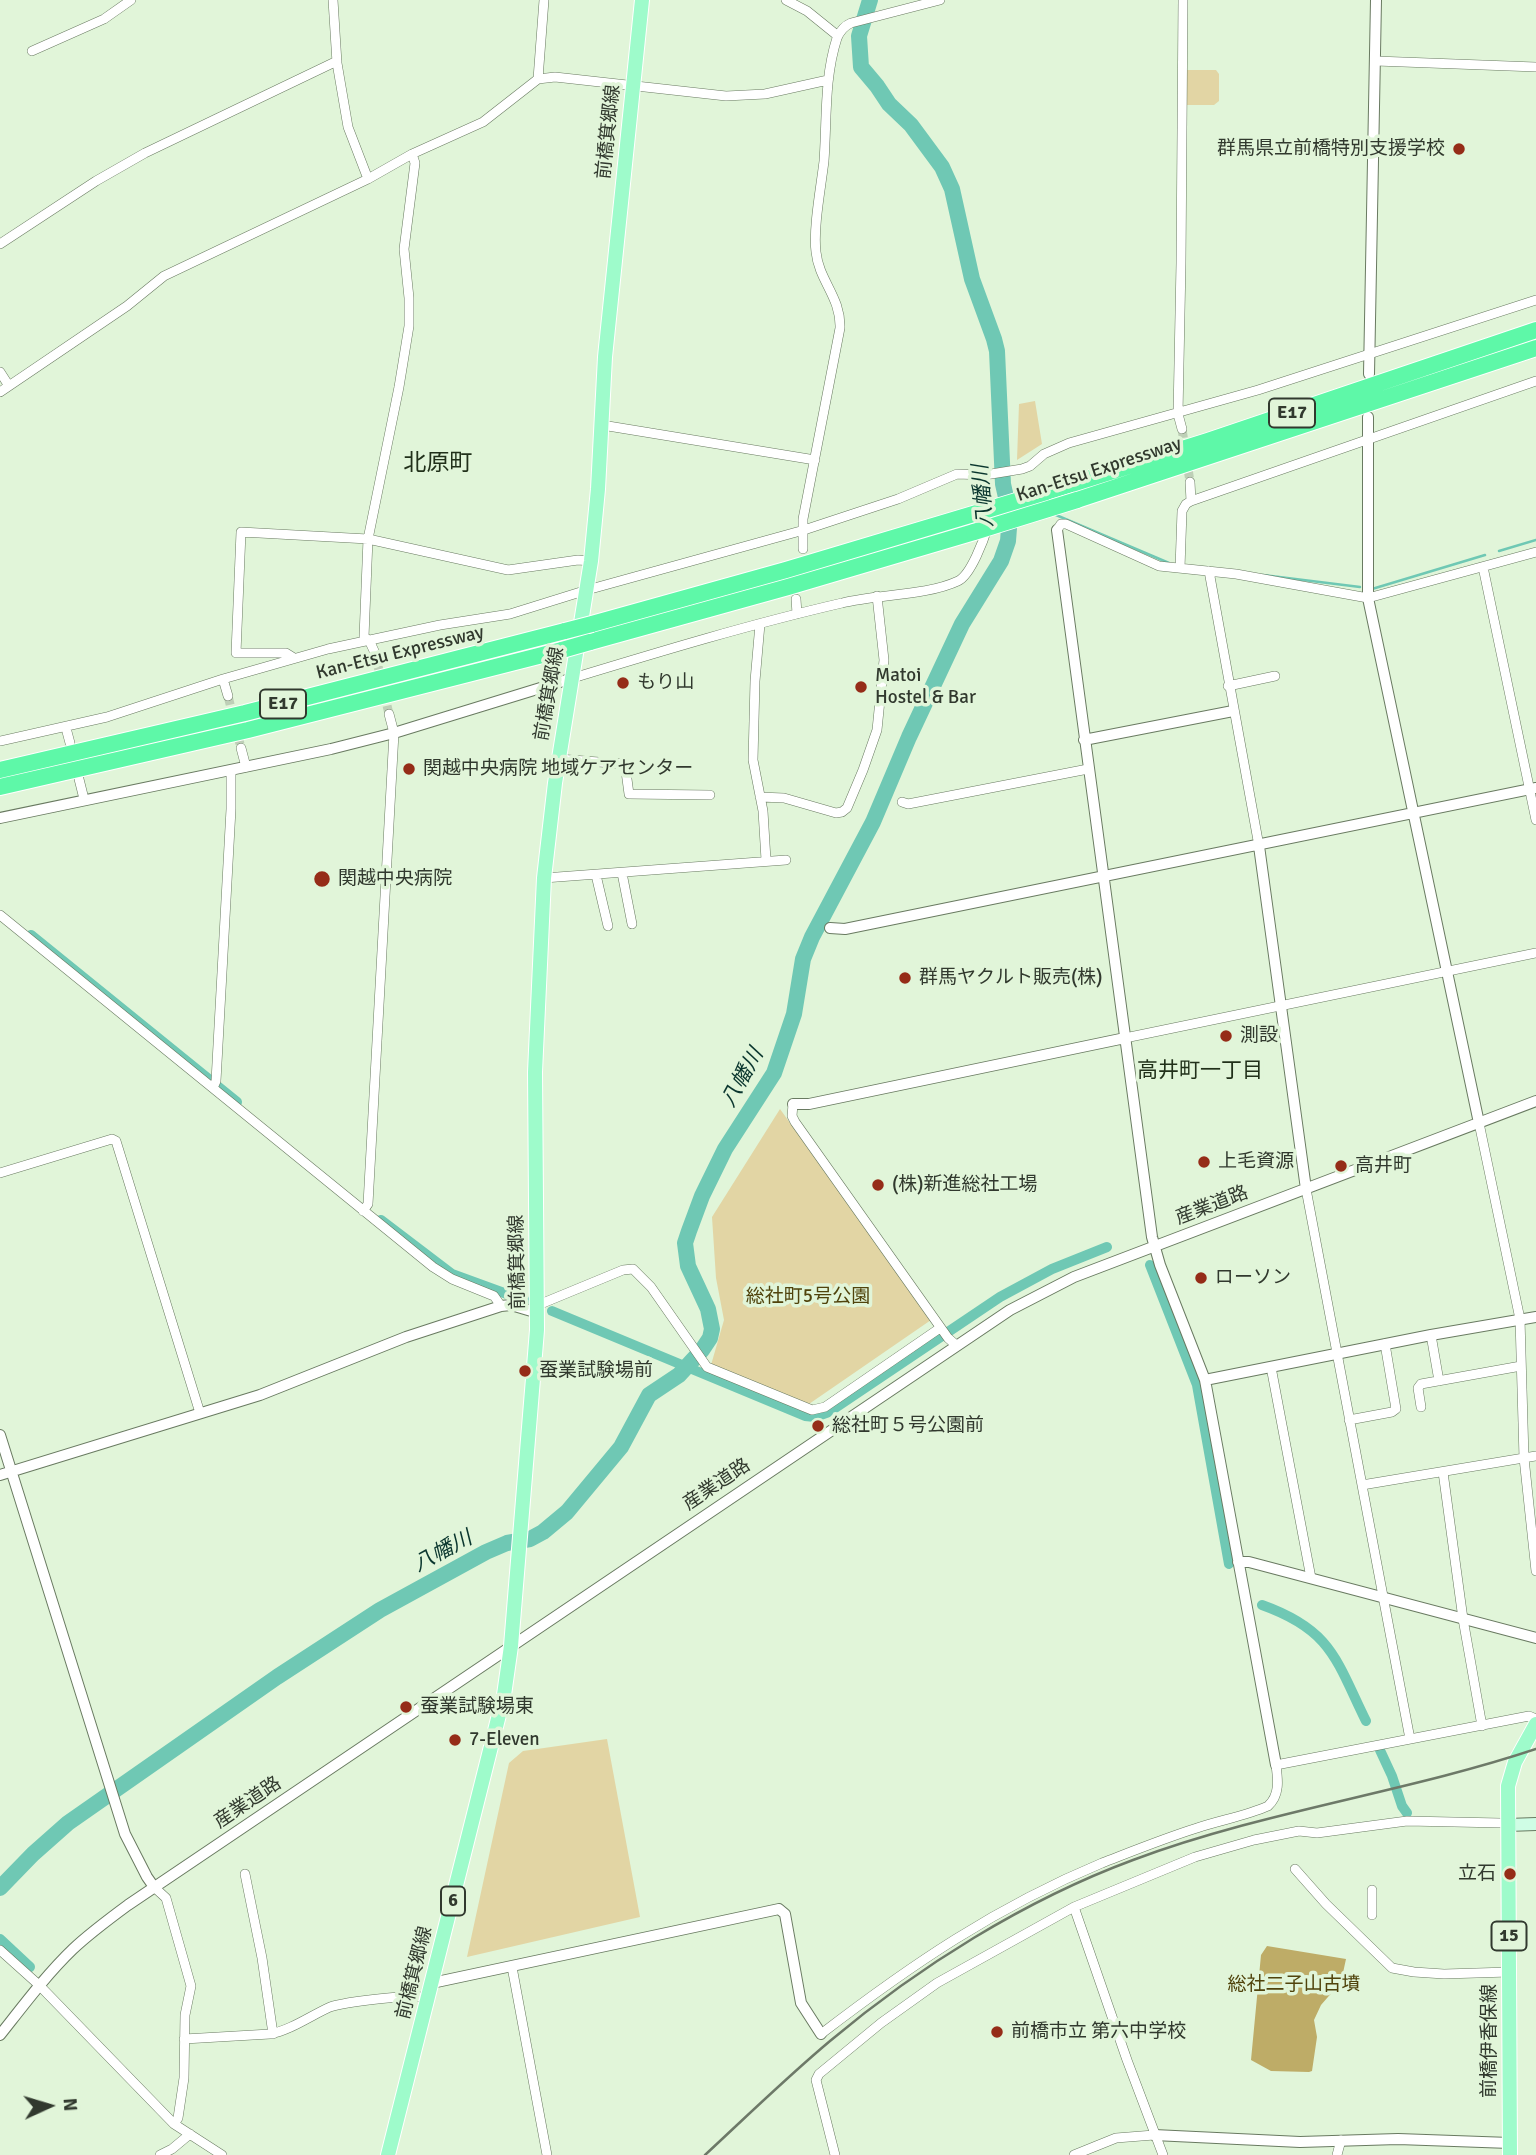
<!DOCTYPE html>
<meta charset="utf-8">
<style>
body{margin:0}
#map{position:relative;width:1536px;height:2155px;overflow:hidden;background:#e1f5d9;font-family:Signika,sans-serif}
canvas{display:block}
.north{position:absolute;left:14px;top:2071px;width:70px;height:70px;-webkit-text-stroke:5px #e1f5d9;paint-order:stroke;rotate:86deg;font-size:19px;font-weight:700;line-height:28px;text-align:center;color:#31392e}
.north::after{content:'';display:block;margin:auto;width:24px;height:32px;background:#31392e;clip-path:polygon(50% 0,100% 100%,50% 72%,0 100%)}
</style>
<div id="map">
<canvas width="1536" height="2155"></canvas>
<div class="north">N</div>
</div>
<script>
const ctx = document.querySelector('canvas').getContext('2d');
ctx.lineJoin = 'round';
function fill(path, color) {
  ctx.fillStyle = color;
  ctx.fill(path, 'evenodd');
}
function stroke(path, color, width, dash) {
  ctx.strokeStyle = color;
  ctx.lineWidth = width;
  ctx.lineCap = dash ? 'butt' : 'round';
  ctx.setLineDash(dash || []);
  ctx.stroke(path);
}
function label(font, color, halo, rows, align = 'center') {
  ctx.font = font + ' Signika,"Noto Sans JP",sans-serif';
  ctx.lineWidth = 7;
  ctx.setLineDash([]);
  ctx.textBaseline = 'middle';
  ctx.strokeStyle = halo;
  ctx.fillStyle = color;
  for (const [text, x, y, turn = 0] of rows) {
    ctx.save();
    ctx.translate(x, y);
    ctx.rotate((+turn || 0) * Math.PI / 180);
    ctx.textAlign = isNaN(turn) ? turn : align;
    if (halo) ctx.strokeText(text, 0, 0);
    ctx.fillText(text, 0, 0);
    ctx.restore();
  }
}
const green = new Path2D(`
 M 1187,70 L 1216,70 L 1219,74 L 1219,101 L 1214,105 L 1187,105 Z
 M 1035,401 L 1042,444 L 1017,460 L 1019,404 Z
 M 780,1109 L 931,1320 L 809,1404 L 711,1365 L 724,1320 L 716,1278 L 712,1217 Z
 M 607,1739 L 640,1917 L 467,1957 L 509,1763 L 523,1751 Z`);
const forest = new Path2D(`
 M 1267,1946 L 1346,1959 L 1341,1982 L 1321,2005 L 1314,2020 L 1317,2037 L 1312,2071 L 1309,2072 L 1271,2071 L 1251,2060 L 1261,1955 Z`);
const stream = new Path2D(`
 M 1056,515 L 1169,563
 M 1499,551 L 1536,540
 M 1263,575 L 1360,587
 M 1372,589 L 1485,555`);
const canal = new Path2D(`
 M 31,935 L 237,1102
 M 381,1220 L 452,1274 L 526,1301
 M 1150,1265 L 1197,1385 L 1229,1564
 M 552,1311 L 805,1416 L 815,1417 L 829,1412 L 1000,1297 L 1052,1269 L 1107,1247
 M 1262,1605 C 1332,1630 1336,1660 1366,1721
 M 1379,1748 L 1392,1776 L 1402,1806 L 1407,1813
 M 0,1939 L 30,1967`);
const river = new Path2D(`
 M 0,1888 L 33,1854 L 68,1823 L 277,1677 L 380,1610 L 486,1552 L 507,1543 L 530,1539 L 543,1532 L 567,1512 L 621,1447 L 649,1395 L 679,1375 L 702,1350 L 710,1338 L 712,1329 L 708,1309 L 688,1266 L 685,1243 L 689,1231 L 702,1196 L 725,1149 L 774,1073 L 794,1014 L 803,959 L 812,937 L 873,822 L 909,737 L 962,624 L 1001,561 L 1008,541 L 1010,515 L 1003,484 L 997,351 L 994,339 L 972,279 L 952,189 L 942,167 L 911,125 L 889,104 L 877,86 L 861,67 L 859,36 L 870,0`);
const minorTunnel = new Path2D(`
 M 1182,429 L 1190,482
 M 375,653 L 389,714
 M 228,696 L 241,748`);
const minor = new Path2D(`
 M 333,0 L 337,63 L 348,127 L 368,179
 M 786,0 L 807,11 L 838,36
 M 32,51 L 104,19 L 131,0
 M 1376,61 L 1536,67
 M 538,79 L 544,0
 M 0,244 L 96,181 L 145,153 L 337,61
 M 0,372 L 9,386
 M 0,392 L 127,306 L 164,276 L 368,179 L 412,154 L 483,122 L 538,79 L 555,77 L 726,96 L 765,94 L 828,80
 M 602,425 L 815,460
 M 1182,429 L 1178,414 L 1181,263 L 1183,0
 M 985,475 L 990,512
 M 1190,482 L 1191,501
 M 1057,530 L 1061,524 L 1066,524 L 1159,566 L 1236,574 L 1368,598 L 1536,552
 M 803,549 L 803,519 L 840,328 C 841,297 819,281 816,252 C 813,228 821,187 824,161 C 827,120 824,78 837,38 C 840,31 844,26 851,23 L 940,0
 M 1483,567 L 1536,820
 M 1180,568 L 1182,511 L 1186,504 L 1191,501 L 1536,381
 M 1209,571 L 1259,846
 M 796,599 L 797,614
 M 760,624 L 755,681 L 753,760 L 763,811 L 766,860
 M 375,653 L 369,640 L 364,637 L 368,539 L 399,387 L 409,326 L 409,298 L 404,249 L 415,163 L 412,154
 M 294,658 L 286,653 L 236,653 L 241,532 L 368,539 L 508,570 L 578,560 L 591,561
 M 573,678 C 662,651 751,624 842,603 C 877,594 926,596 958,581 C 971,575 984,539 988,526
 M 223,679 L 228,696
 M 1228,686 L 1275,676
 M 66,728 L 70,743
 M 0,741 L 107,717 L 223,679 L 328,649 L 440,625 L 510,614 L 587,590 L 804,530 L 898,499 L 957,474 L 985,475 L 1022,469 L 1030,466 L 1044,454 L 1069,443 L 1258,390 L 1536,300
 M 241,748 L 246,767
 M 559,759 L 625,764 L 629,794 L 710,795
 M 79,779 L 84,799
 M 760,797 L 784,798 L 836,813 L 842,812 L 847,808 L 863,770 L 877,730 L 884,660 L 877,596
 M 902,802 L 908,804 L 1088,769
 M 622,873 L 632,924
 M 596,875 L 608,926
 M 544,878 L 786,860
 M 0,915 L 433,1267 L 452,1279 L 494,1296 L 501,1306
 M 1125,1038 L 1536,953
 M 213,1088 L 216,1081 L 231,809 L 231,771
 M 793,1104 L 792,1116 L 795,1122 L 948,1338 L 956,1345
 M 1479,1123 L 1520,1319 L 1524,1458 L 1536,1571
 M 0,1173 L 112,1139 L 116,1141 L 200,1413
 M 1306,1189 L 1410,1739
 M 363,1211 L 368,1204 L 394,733 L 389,714
 M 538,1304 L 543,1303 L 623,1270 L 633,1269 L 651,1287 L 707,1367 L 812,1410 L 825,1407 L 940,1328
 M 1431,1335 L 1439,1381
 M 1271,1367 L 1311,1578
 M 1421,1407 L 1418,1388 L 1421,1384 L 1521,1366
 M 1349,1420 L 1392,1412 L 1396,1409 L 1385,1344
 M 1443,1472 L 1463,1619 L 1482,1726
 M 1362,1485 L 1536,1456
 M 1295,1869 L 1326,1904 L 1392,1968 L 1414,1972 L 1444,1974 L 1509,1972
 M 245,1874 L 262,1958 L 273,2034
 M 154,1887 L 166,1898 L 191,1986 L 185,2015 L 184,2078 L 178,2118 L 174,2124
 M 1074,1907 L 1127,2060 L 1163,2155
 M 1372,1915 L 1372,1890
 M 0,1950 L 39,1985 L 174,2124 L 222,2155
 M 512,1967 L 547,2155
 M 821,2034 C 911,1965 996,1907 1102,1863 C 1133,1851 1165,1838 1197,1828 C 1220,1820 1246,1816 1268,1806 C 1280,1795 1278,1780 1276,1765 L 1529,1716 L 1536,1719
 M 184,2039 L 270,2034 C 291,2030 310,2016 330,2007 C 345,2002 415,1993 429,1998
 M 160,2155 L 172,2149 L 190,2134
 M 835,2155 L 816,2080 L 819,2074 L 881,2023 L 937,1983 L 1074,1907 L 1195,1857 L 1254,1840 L 1299,1831 L 1317,1833 L 1407,1821 L 1501,1823 L 1508,1825
 M 1074,2155 L 1116,2138 L 1154,2135
 M 1337,2155 L 1341,2140`);
const tertiary = new Path2D(`
 M 1369,374 L 1376,0
 M 1368,417 L 1368,598 L 1479,1123
 M 1057,530 L 1152,1237 L 1160,1265 L 1205,1380 L 1276,1765
 M 1084,740 L 1233,711
 M 0,818 L 331,749 L 394,733 L 573,678
 M 1259,846 L 1306,1189
 M 830,928 L 845,929 L 1536,788
 M 793,1104 L 809,1104 L 1125,1038
 M 1205,1380 L 1431,1335 L 1536,1317
 M 0,1435 L 125,1834 L 147,1877 L 154,1887
 M 0,1475 L 260,1395 L 406,1337 L 501,1306 L 511,1305 L 538,1313
 M 1238,1562 L 1249,1562 L 1536,1638
 M 432,1983 L 779,1909 L 785,1914 L 801,2003 L 821,2034
 M 0,2035 C 23,2006 46,1975 73,1949 C 90,1933 109,1919 128,1905 L 1010,1310 L 1074,1277 L 1536,1101
 M 1154,2135 L 1300,2142 L 1398,2139 L 1510,2143`);
const secondary = new Path2D(`
 M 1508,1825 L 1536,1824`);
const primary = new Path2D(`
 M 388,2155 L 504,1695 L 511,1646 L 537,1330 L 535,1072 L 544,878 L 555,783 L 591,561 L 598,489 L 605,357 L 642,0
 M 1510,2155 L 1508,1786 L 1515,1762 L 1536,1724`);
const motorway = new Path2D(`
 M 1046,492 L 1208,441 L 1536,330
 M 1077,500 L 1536,348
 M 592,624 L 786,570 L 980,512
 M 590,642 L 788,587 L 974,532
 M 0,770 L 245,713 L 565,631
 M 0,787 L 248,730 L 562,650`);
const rail = new Path2D(`
 M 705,2155 C 746,2117 787,2077 830,2041 C 918,1967 1025,1900 1133,1860 C 1264,1811 1404,1793 1536,1749`);
const motorwayBridge = new Path2D(`
 M 980,512 L 1046,492
 M 974,532 L 1077,500
 M 565,631 L 592,624
 M 562,650 L 590,642`);
const markers = [
 [1459,149,7,"#952c18"],
 [623,683,7,"#952c18"],
 [861,687,7,"#952c18"],
 [409,769,7,"#952c18"],
 [322,879,9,"#952c18"],
 [905,978,7,"#952c18"],
 [1226,1036,7,"#952c18"],
 [1204,1162,7,"#952c18"],
 [1341,1166,7,"#952c18"],
 [878,1185,7,"#952c18"],
 [1201,1278,7,"#952c18"],
 [525,1371,7,"#952c18"],
 [818,1426,7,"#952c18"],
 [406,1707,7,"#952c18"],
 [455,1740,7,"#952c18"],
 [1510,1874,7,"#952c18"],
 [997,2032,7,"#952c18"]
];
const shields = [
 [1292,413,46],
 [283,704,46],
 [453,1901,24],
 [1509,1936,35]
];
const shieldNames = [
 ["E17",1292,413],
 ["E17",283,704],
 ["6",453,1901],
 ["15",1509,1936]
];
const streetNames = [
 ["前橋箕郷線",609,132,-84],
 ["Kan-Etsu Expressway",1099,470,-18],
 ["Kan-Etsu Expressway",400,653,-14],
 ["前橋箕郷線",550,694,-80],
 ["産業道路",1212,1206,-21],
 ["前橋箕郷線",518,1262,-91],
 ["産業道路",717,1485,-34],
 ["産業道路",248,1803,-34],
 ["前橋箕郷線",415,1973,-76],
 ["前橋伊香保線",1490,2041,-90]
];
const poiNames = [
 ["群馬県立前橋特別支援学校",1445,149,"right"],
 ["Matoi",875,676],
 ["Hostel & Bar",875,698],
 ["もり山",637,683],
 ["関越中央病院 地域ケアセンター",423,769],
 ["関越中央病院",338,879],
 ["群馬ヤクルト販売(株)",919,978],
 ["測設",1240,1036],
 ["上毛資源",1218,1162],
 ["高井町",1355,1166],
 ["(株)新進総社工場",892,1185],
 ["ローソン",1215,1278],
 ["蚕業試験場前",539,1371],
 ["総社町５号公園前",832,1426],
 ["蚕業試験場東",420,1707],
 ["7-Eleven",469,1740],
 ["立石",1496,1874,"right"],
 ["前橋市立 第六中学校",1011,2032]
];
const parkNames = [
 ["総社町5号公園",808,1297],
 ["総社二子山古墳",1294,1985]
];
const waterNames = [
 ["八幡川",984,496,-95],
 ["八幡川",743,1078,-61],
 ["八幡川",443,1552,-28]
];
const neighbourhoodNames = [
 ["高井町一丁目",1200,1071]
];
const quarterNames = [
 ["北原町",438,464]
];
fill(green, '#e2d5a4');
fill(forest, '#beac67');
stroke(stream, '#6fc8b4', 2.5);
stroke(canal, '#6fc8b4', 10);
stroke(river, '#6fc8b4', 16);
stroke(minorTunnel, '#becfb7', 9, [9, 4.5]);
stroke(minor, '#697a61', 10);
stroke(tertiary, '#697a61', 12);
stroke(secondary, '#697a61', 14);
stroke(primary, '#fff', 16);
stroke(motorway, '#fff', 18);
stroke(minor, '#fff', 9);
stroke(tertiary, '#fff', 10);
stroke(secondary, '#cffde5', 12);
stroke(primary, '#9efbcb', 14);
stroke(motorway, '#5ef8a8', 16);
stroke(rail, '#6d7968', 2.5);
stroke(motorwayBridge, '#fff', 18, []);
stroke(motorwayBridge, '#5ef8a8', 16);
for (const [x, y, r, color] of markers) {
  const dot = new Path2D();
  dot.arc(x, y, r, 0, 2 * Math.PI);
  ctx.fillStyle = color;
  ctx.fill(dot);
  stroke(dot, '#e1f5d9', 2.5);
}
for (const [x, y, w] of shields) {
  const box = new Path2D();
  box.roundRect(x - w / 2, y - 14.5, w, 29, 5);
  ctx.fillStyle = '#e1f5d9';
  ctx.fill(box);
  stroke(box, '#31392e', 2);
}
label('bold 18px', '#31392e', null, shieldNames);
label('19px', '#31392e', '#e1f5d9', streetNames);
label('19px', '#31392e', '#e1f5d9', poiNames, 'left');
label('19px', '#50430c', '#e1f5d9', parkNames);
label('italic 21px', '#0a362e', '#e1f5d9', waterNames);
label('21px', '#21301a', '#e1f5d9', neighbourhoodNames);
label('23px', '#21301a', '#e1f5d9', quarterNames);
</script>
